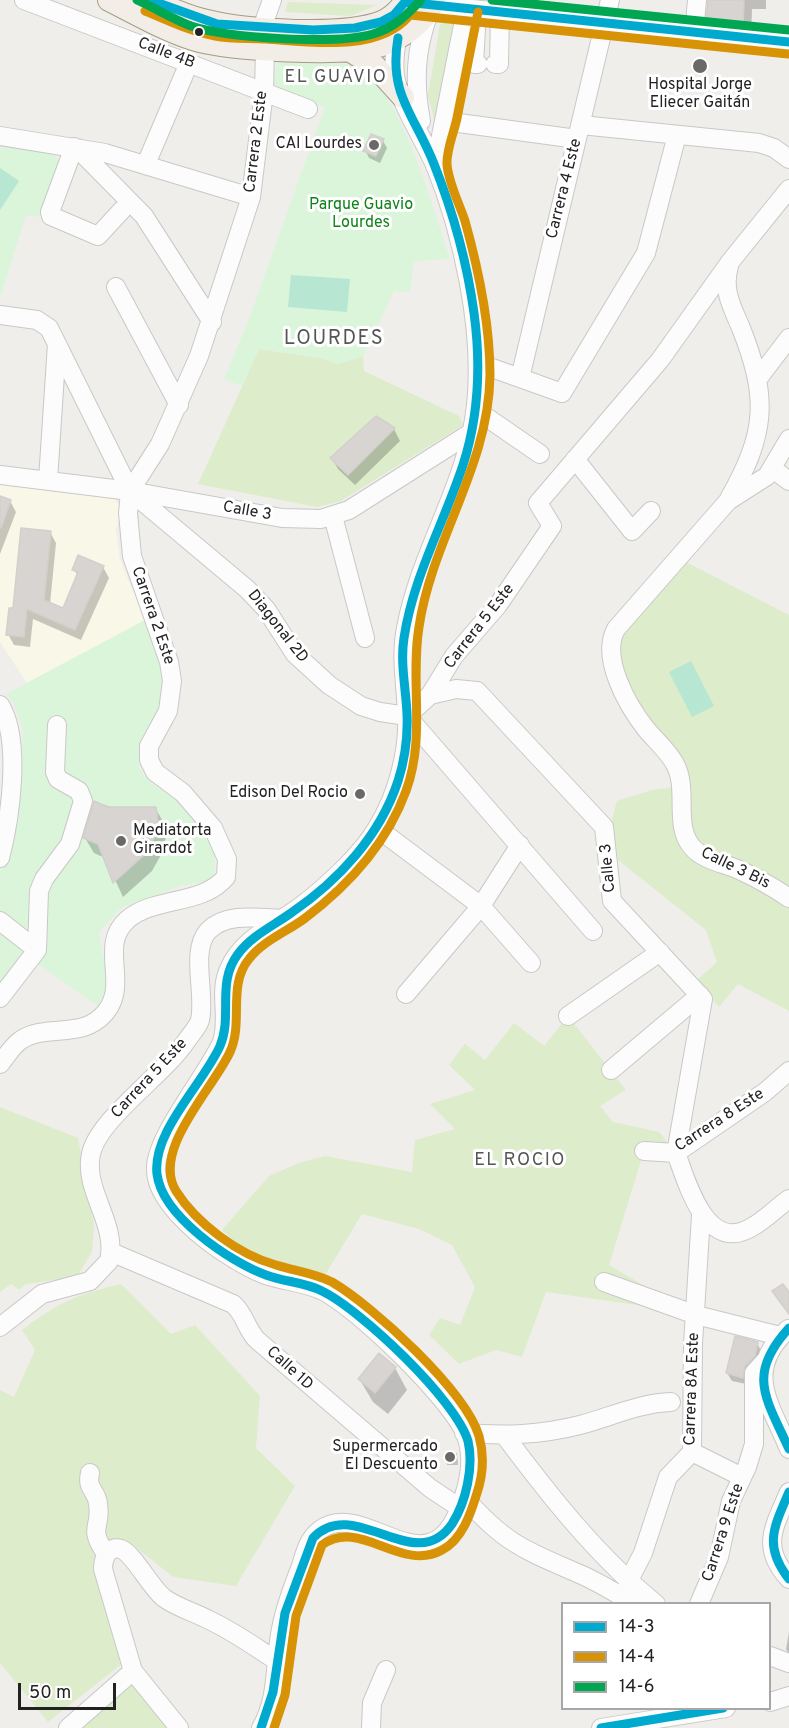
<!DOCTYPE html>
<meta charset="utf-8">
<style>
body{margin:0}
#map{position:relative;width:789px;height:1728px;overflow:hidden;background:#f0eeeb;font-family:Overpass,sans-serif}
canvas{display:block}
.legend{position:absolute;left:561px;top:1602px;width:210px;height:108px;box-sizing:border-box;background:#fff;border:2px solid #a7a7a7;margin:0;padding:8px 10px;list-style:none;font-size:18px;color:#222}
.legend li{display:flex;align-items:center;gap:12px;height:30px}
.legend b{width:30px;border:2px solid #a7a7a7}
.scale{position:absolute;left:18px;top:1683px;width:98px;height:27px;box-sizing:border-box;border:3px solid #222;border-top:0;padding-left:8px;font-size:18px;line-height:21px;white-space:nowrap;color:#222;-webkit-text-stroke:4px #fff;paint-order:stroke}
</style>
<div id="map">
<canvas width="789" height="1728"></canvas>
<ul class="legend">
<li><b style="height:8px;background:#00a9ce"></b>14-3</li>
<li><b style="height:8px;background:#d79205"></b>14-4</li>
<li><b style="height:8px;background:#00a651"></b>14-6</li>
</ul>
<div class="scale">50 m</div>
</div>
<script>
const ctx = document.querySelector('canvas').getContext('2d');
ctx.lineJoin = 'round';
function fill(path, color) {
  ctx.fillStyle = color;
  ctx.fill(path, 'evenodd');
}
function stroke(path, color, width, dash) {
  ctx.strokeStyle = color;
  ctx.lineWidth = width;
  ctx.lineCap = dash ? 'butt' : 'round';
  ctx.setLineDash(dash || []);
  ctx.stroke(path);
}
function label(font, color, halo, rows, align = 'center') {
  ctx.font = font + ' Overpass,sans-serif';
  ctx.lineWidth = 6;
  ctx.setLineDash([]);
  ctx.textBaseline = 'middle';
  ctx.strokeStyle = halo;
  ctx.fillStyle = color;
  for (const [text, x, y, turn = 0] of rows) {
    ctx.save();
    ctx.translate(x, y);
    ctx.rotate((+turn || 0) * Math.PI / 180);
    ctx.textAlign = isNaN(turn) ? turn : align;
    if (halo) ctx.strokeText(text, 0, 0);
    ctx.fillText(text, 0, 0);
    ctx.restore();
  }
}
const education = new Path2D(`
 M 0,484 L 113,497 L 121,508 L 116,530 L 120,560 L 145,620 L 27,683 L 0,642 Z`);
const grass = new Path2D(`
 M 288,2 L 377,5 L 350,16 L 285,12 Z
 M 456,19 L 436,127 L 428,95 L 440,24 Z
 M 259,349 L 320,358 L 338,364 L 363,356 L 364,371 L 459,416 L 463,425 L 341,501 L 317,507 L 198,484 Z
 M 686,562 L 789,615 L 789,1011 L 738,984 L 719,1007 L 697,980 L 717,962 L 706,930 L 618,860 L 612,819 L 617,801 L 652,790 L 690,785 C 683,754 675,753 658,730 C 646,713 617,669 618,648 C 619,625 670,580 686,562 Z
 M 568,1016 L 626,1090 L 600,1106 L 613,1122 L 659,1132 L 676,1153 L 644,1151 L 609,1265 L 648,1288 L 637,1305 L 546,1292 L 522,1357 L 496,1350 L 459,1364 L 429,1335 L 440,1318 L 460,1325 L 475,1287 L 452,1245 L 419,1229 L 362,1214 L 325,1275 C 281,1264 256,1263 222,1230 L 269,1176 L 299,1163 L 325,1156 L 412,1172 L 415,1140 L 455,1129 L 430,1104 L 475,1090 L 449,1065 L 465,1044 L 485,1060 L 514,1023 L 544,1046 Z
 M 0,1107 L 78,1138 L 94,1225 L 92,1252 L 77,1277 L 26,1284 L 19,1290 L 11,1284 L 0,1292 Z
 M 121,1284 L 171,1334 L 195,1325 L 260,1396 L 256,1448 L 295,1486 L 236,1586 L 173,1577 L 137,1548 L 113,1540 C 100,1547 96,1554 93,1569 L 123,1663 L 48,1722 L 0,1663 L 0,1390 L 14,1397 L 35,1350 L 22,1330 C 59,1302 75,1295 121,1284 Z
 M 129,1681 L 170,1728 L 75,1728 Z`);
const park = new Path2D(`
 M 278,58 C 304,60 342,57 364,72 C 405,101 433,210 450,258 L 414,262 L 410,292 L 394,291 L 363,356 L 338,364 L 320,358 L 259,349 L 242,386 L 224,379 L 249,319 L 325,107 L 272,92 Z
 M 0,147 L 52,152 L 64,166 L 39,217 L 26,215 L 0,298 Z
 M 145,620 C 154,643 171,674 163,699 C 156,723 132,738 140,766 C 145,784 162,789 176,799 C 200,816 221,846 214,876 L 207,881 L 180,886 L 121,908 L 99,932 C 101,962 116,977 98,1006 L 28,957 L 0,992 L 0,873 L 17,826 L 23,731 L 14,704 L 6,694 Z`);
const pitch = new Path2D(`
 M 0,168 L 19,181 L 0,210 Z
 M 291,275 L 350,279 L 347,312 L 288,307 Z
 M 691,661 L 714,706 L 692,717 L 669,672 Z`);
const shadow = new Path2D(`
 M 710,0 L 766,0 L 766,9 L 752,9 L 751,39 L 717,35 L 708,20 Z
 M 383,141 L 387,148 L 380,163 L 369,158 L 365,150 Z
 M 376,418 L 394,429 L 400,441 L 355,485 L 338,469 L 332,458 Z
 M 0,498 L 10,501 L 16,512 L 0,554 Z
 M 50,532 L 56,543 L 50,604 L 63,610 L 78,577 L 74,569 L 103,567 L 109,578 L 81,640 L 33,619 L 30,647 L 14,645 L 8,634 L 15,610 Z
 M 95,802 L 118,809 L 155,808 L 164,823 L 166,837 L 162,853 L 152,871 L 123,897 L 105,858 L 94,853 L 85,838 Z
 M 757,1343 L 761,1351 L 746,1384 L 732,1381 L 727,1373 Z
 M 395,1368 L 407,1390 L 388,1414 L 373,1402 L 360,1380 Z
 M 445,1452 L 457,1453 L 458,1465 L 447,1465 Z
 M 789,1632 L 789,1654 L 786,1649 Z`);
const building = new Path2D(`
 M 708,0 L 744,0 L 743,24 L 706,20 Z
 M 371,134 L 384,139 L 376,156 L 363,151 Z
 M 376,416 L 395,428 L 348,475 L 330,458 Z
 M 0,496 L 11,500 L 1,528 L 0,528 Z
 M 21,528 L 51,531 L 44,600 L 63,608 L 78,572 L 72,570 L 78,555 L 104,566 L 75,630 L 27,609 L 24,637 L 6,635 L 9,608 L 13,608 Z
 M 94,801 L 108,807 L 156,807 L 158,821 L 154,838 L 143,856 L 113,883 L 98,844 L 83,838 Z
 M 783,1284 L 789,1292 L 789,1314 L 772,1291 Z
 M 735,1336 L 758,1342 L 755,1356 L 745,1366 L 743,1378 L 726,1373 Z
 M 379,1353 L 396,1367 L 375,1393 L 358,1379 Z`);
const minor = new Path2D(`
 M 24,0 L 308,109
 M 477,11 L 474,64 L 478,64
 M 262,28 L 272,0
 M 694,33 L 697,0
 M 495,64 L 499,64 L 500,13
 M 421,121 C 414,83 415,50 429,13
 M 444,121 L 577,139
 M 581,125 L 759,143 L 774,148 L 789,159
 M 0,136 L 105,153 L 251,197
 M 74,147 L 50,212 L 51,216 L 98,236 L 122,210
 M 77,148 L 144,216 L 212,322
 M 146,164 L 189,63
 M 435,166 L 466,10
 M 729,266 C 722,290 732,307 741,328 C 769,399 766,433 729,499
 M 116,287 L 179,405
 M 0,315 L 37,320 L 49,328 L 130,491 L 247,589 L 266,609 L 295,654 L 329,685 L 361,706 L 380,712 L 407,716
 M 478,363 L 562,393 L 646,253 L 677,135
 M 520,378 L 610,0
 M 757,380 L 789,338
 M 476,410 L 540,454
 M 789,439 L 767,476 L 728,501 L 616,629 C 600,658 628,706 646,729 C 656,741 668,751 675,764 C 689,790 673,825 692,847 C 703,860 722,863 737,869 C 755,877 773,887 789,898
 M 575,459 L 632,531 L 651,511
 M 773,469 L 789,481
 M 0,475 L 130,491 L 282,518 L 321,519 L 349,510 L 472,432
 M 48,480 L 57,344
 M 333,516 L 365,638
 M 430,695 L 456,689 L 477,691 L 604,827 L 612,901 L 703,999 L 676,1153
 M 0,705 C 22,740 10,820 0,858
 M 407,716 L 430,695 L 454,656 L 498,605 L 552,526 L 538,503 L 660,360 L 730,262 L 789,189
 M 407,716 L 593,931
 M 377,828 L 481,906 L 531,963
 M 0,921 L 37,950
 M 37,950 L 39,891 L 44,879 L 70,844 L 83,801 L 79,791 L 58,779 L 55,772 L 57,725
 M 406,994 L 481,906 L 520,845
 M 0,998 L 37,950
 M 568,1016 L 660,952
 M 0,1064 C 7,1056 11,1047 21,1040 C 47,1023 82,1040 105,1013 C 130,984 98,946 127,920 C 154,896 202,906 226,877 L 227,859 L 213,828 L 183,793 L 155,772 L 149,760 L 149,746 L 168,711 L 172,681 L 169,662 L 132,556 L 128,513 L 130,491 L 160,444 L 199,356 L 251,197 L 264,92 L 265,49
 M 611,1070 L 700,995
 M 644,1151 L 676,1153 L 765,1092 L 789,1071
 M 676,1153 C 687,1182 706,1255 752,1227 C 765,1220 776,1208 789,1199
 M 111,1252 L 233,1304 C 245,1314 246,1329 257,1340 L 430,1488 L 460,1508
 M 604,1282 L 696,1315 L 780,1336
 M 0,1327 L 42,1294 L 90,1281 L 109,1261 C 118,1223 83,1191 91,1154 C 98,1119 165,1074 187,1040 C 191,1034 198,1027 200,1020 C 206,994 190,951 208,931 C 226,912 259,918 283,919
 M 788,1329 C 743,1371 770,1403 789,1449
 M 464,1433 C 505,1436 540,1435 580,1425 C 610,1417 640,1403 671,1402
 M 505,1436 C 549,1495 598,1557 656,1604
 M 692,1452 L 742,1477
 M 90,1473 C 86,1490 97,1490 98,1504 C 102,1529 87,1526 106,1554
 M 789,1492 C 774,1527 760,1547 789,1579
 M 464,1497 C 506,1545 525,1550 582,1575 C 600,1583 617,1594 635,1604
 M 628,1582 L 643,1553 L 668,1477 L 692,1452 L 693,1344 L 701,1215
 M 699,1604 L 719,1557 L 731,1501 L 747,1467 L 754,1444 L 754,1373 L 765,1361
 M 770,1656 L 789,1663
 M 770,1702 L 789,1696
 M 68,1728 L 133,1671
 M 179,1728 L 133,1671 L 103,1569 C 103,1559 108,1545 121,1549 C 134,1554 150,1587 164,1598 C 178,1608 194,1612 209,1620 C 233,1631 255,1647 277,1661
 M 261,1728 C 279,1697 274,1663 281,1629 C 285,1607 293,1586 301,1566 C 305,1553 308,1539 320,1530 C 368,1495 435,1606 466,1489 C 471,1471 472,1450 465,1433 C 449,1397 357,1307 321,1290 C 303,1282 282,1281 263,1274 C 228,1260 153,1208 156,1167 C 157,1135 207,1075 222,1042 C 230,1017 218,993 229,969 C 242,938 276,925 301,906 C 326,887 361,855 377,828 C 397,796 409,751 407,714 C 406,685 400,657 406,628 C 420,551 468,484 476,405 C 484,331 463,234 435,165 C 424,140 399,101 395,76 C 392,52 400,26 405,2 L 789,42
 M 371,1728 L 372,1703 L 386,1670
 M 601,1728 L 726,1708`);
const major = new Path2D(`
 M 109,0 C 137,14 166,31 196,40 C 232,50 344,56 379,46 C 401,39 426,22 434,0
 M 150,0 C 169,8 187,17 207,21 C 247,31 344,37 382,22 C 393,17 400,10 406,0
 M 349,50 L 375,66 L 403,97`);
const bus1 = new Path2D(`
 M 150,0 L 217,24 L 313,30 L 355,28 L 381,22 L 394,15 L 405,2 L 789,42
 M 789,1328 C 746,1375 766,1398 789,1449
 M 789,1492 C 774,1527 763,1546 789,1579
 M 261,1728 L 273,1692 L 285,1613 L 313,1538 C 354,1494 415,1578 452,1524 C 466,1502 474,1467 468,1441 C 456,1400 361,1310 322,1291 C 305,1282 284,1282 266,1275 C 230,1262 162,1216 157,1174 C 152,1132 203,1084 220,1046 C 233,1016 216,983 238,954 C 251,936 273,926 291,913 C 338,881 380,836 398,781 C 405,759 408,737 407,714 C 406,689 400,663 404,638 C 413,577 444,523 463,465 C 479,415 481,364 474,313 C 467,262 453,212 434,164 C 415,115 388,95 398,38
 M 601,1728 L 723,1708`);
const bus2 = new Path2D(`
 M 145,11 C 168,20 191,32 215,36 C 231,39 249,38 266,39 C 310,42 378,53 410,15 L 788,54
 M 274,1728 L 285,1695 L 296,1616 L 322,1545 C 360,1517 401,1573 442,1550 C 462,1540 471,1513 477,1493 C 483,1475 484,1454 479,1436 C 465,1390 373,1306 332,1282 C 314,1273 295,1271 276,1265 C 239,1255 196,1223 176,1191 C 151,1150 213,1089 230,1052 C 244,1022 227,986 249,959 C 263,941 286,932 304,919 C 348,886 387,843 406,791 C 426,737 410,682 419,627 C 432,539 489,466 490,375 C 490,323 479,271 465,221 C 459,203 449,184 447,165 C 446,150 454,133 457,118 C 464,82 471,47 478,12`);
const bus3 = new Path2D(`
 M 137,0 C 155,8 173,19 191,26 C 227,38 337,45 373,34 C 394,28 407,15 421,0
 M 492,0 L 789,30`);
const markers = [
 [199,32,5,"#222"],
 [700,66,8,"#6a6968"],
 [374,145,6,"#6a6968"],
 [360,794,6,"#6a6968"],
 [121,841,6,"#6a6968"],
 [450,1457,6,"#6a6968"]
];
const streetNames = [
 ["Calle 4B",166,54,21],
 ["Carrera 2 Este",257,142,-83],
 ["Carrera 4 Este",565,189,-76],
 ["Calle 3",247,512,10],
 ["Carrera 2 Este",152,616,71],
 ["Diagonal 2D",277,627,52],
 ["Carrera 5 Este",480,627,-52],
 ["Calle 3",609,868,-95],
 ["Calle 3 Bis",735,869,26],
 ["Carrera 5 Este",150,1079,-47],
 ["Carrera 8 Este",720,1121,-33],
 ["Calle 1D",289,1369,42],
 ["Carrera 8A Este",693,1389,-88],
 ["Carrera 9 Este",724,1533,-72]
];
const poiNames = [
 ["Hospital Jorge",700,86,"center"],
 ["Eliecer Gaitán",700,104,"center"],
 ["CAI Lourdes",362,145],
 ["Edison Del Rocio",348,794],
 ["Mediatorta",133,832,"left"],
 ["Girardot",133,850,"left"],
 ["Supermercado",438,1448],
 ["El Descuento",438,1466]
];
const parkNames = [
 ["Parque Guavio",361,206],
 ["Lourdes",361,224]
];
const neighbourhoodNames = [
 ["EL GUAVIO",336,78],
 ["EL ROCIO",520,1161]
];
const quarterNames = [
 ["LOURDES",334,340]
];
fill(education, '#f8f7e8');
fill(grass, '#ddeccb');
fill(park, '#daf5da');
fill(pitch, '#b7e6d2');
fill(shadow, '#0003');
fill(building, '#d7d4d2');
stroke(building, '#d3d0cc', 1.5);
stroke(minor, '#c9c8c7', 20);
stroke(major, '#a79c86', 24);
stroke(minor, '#fdfcfc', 18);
stroke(major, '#f3ede7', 22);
stroke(bus1, '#00a9ce', 9);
stroke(bus2, '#d79205', 9);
stroke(bus3, '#00a651', 9);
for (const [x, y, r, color] of markers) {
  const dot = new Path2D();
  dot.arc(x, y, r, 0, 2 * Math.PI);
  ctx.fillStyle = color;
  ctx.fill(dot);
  stroke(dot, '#fff', 2);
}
label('16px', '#222', '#fff', streetNames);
label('16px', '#222', '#fff', poiNames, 'right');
label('16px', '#0c8416', '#fff', parkNames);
ctx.letterSpacing = '1.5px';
label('18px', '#555', '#fff', neighbourhoodNames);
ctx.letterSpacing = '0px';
ctx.letterSpacing = '1.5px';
label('20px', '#555', '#fff', quarterNames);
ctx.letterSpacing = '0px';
</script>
